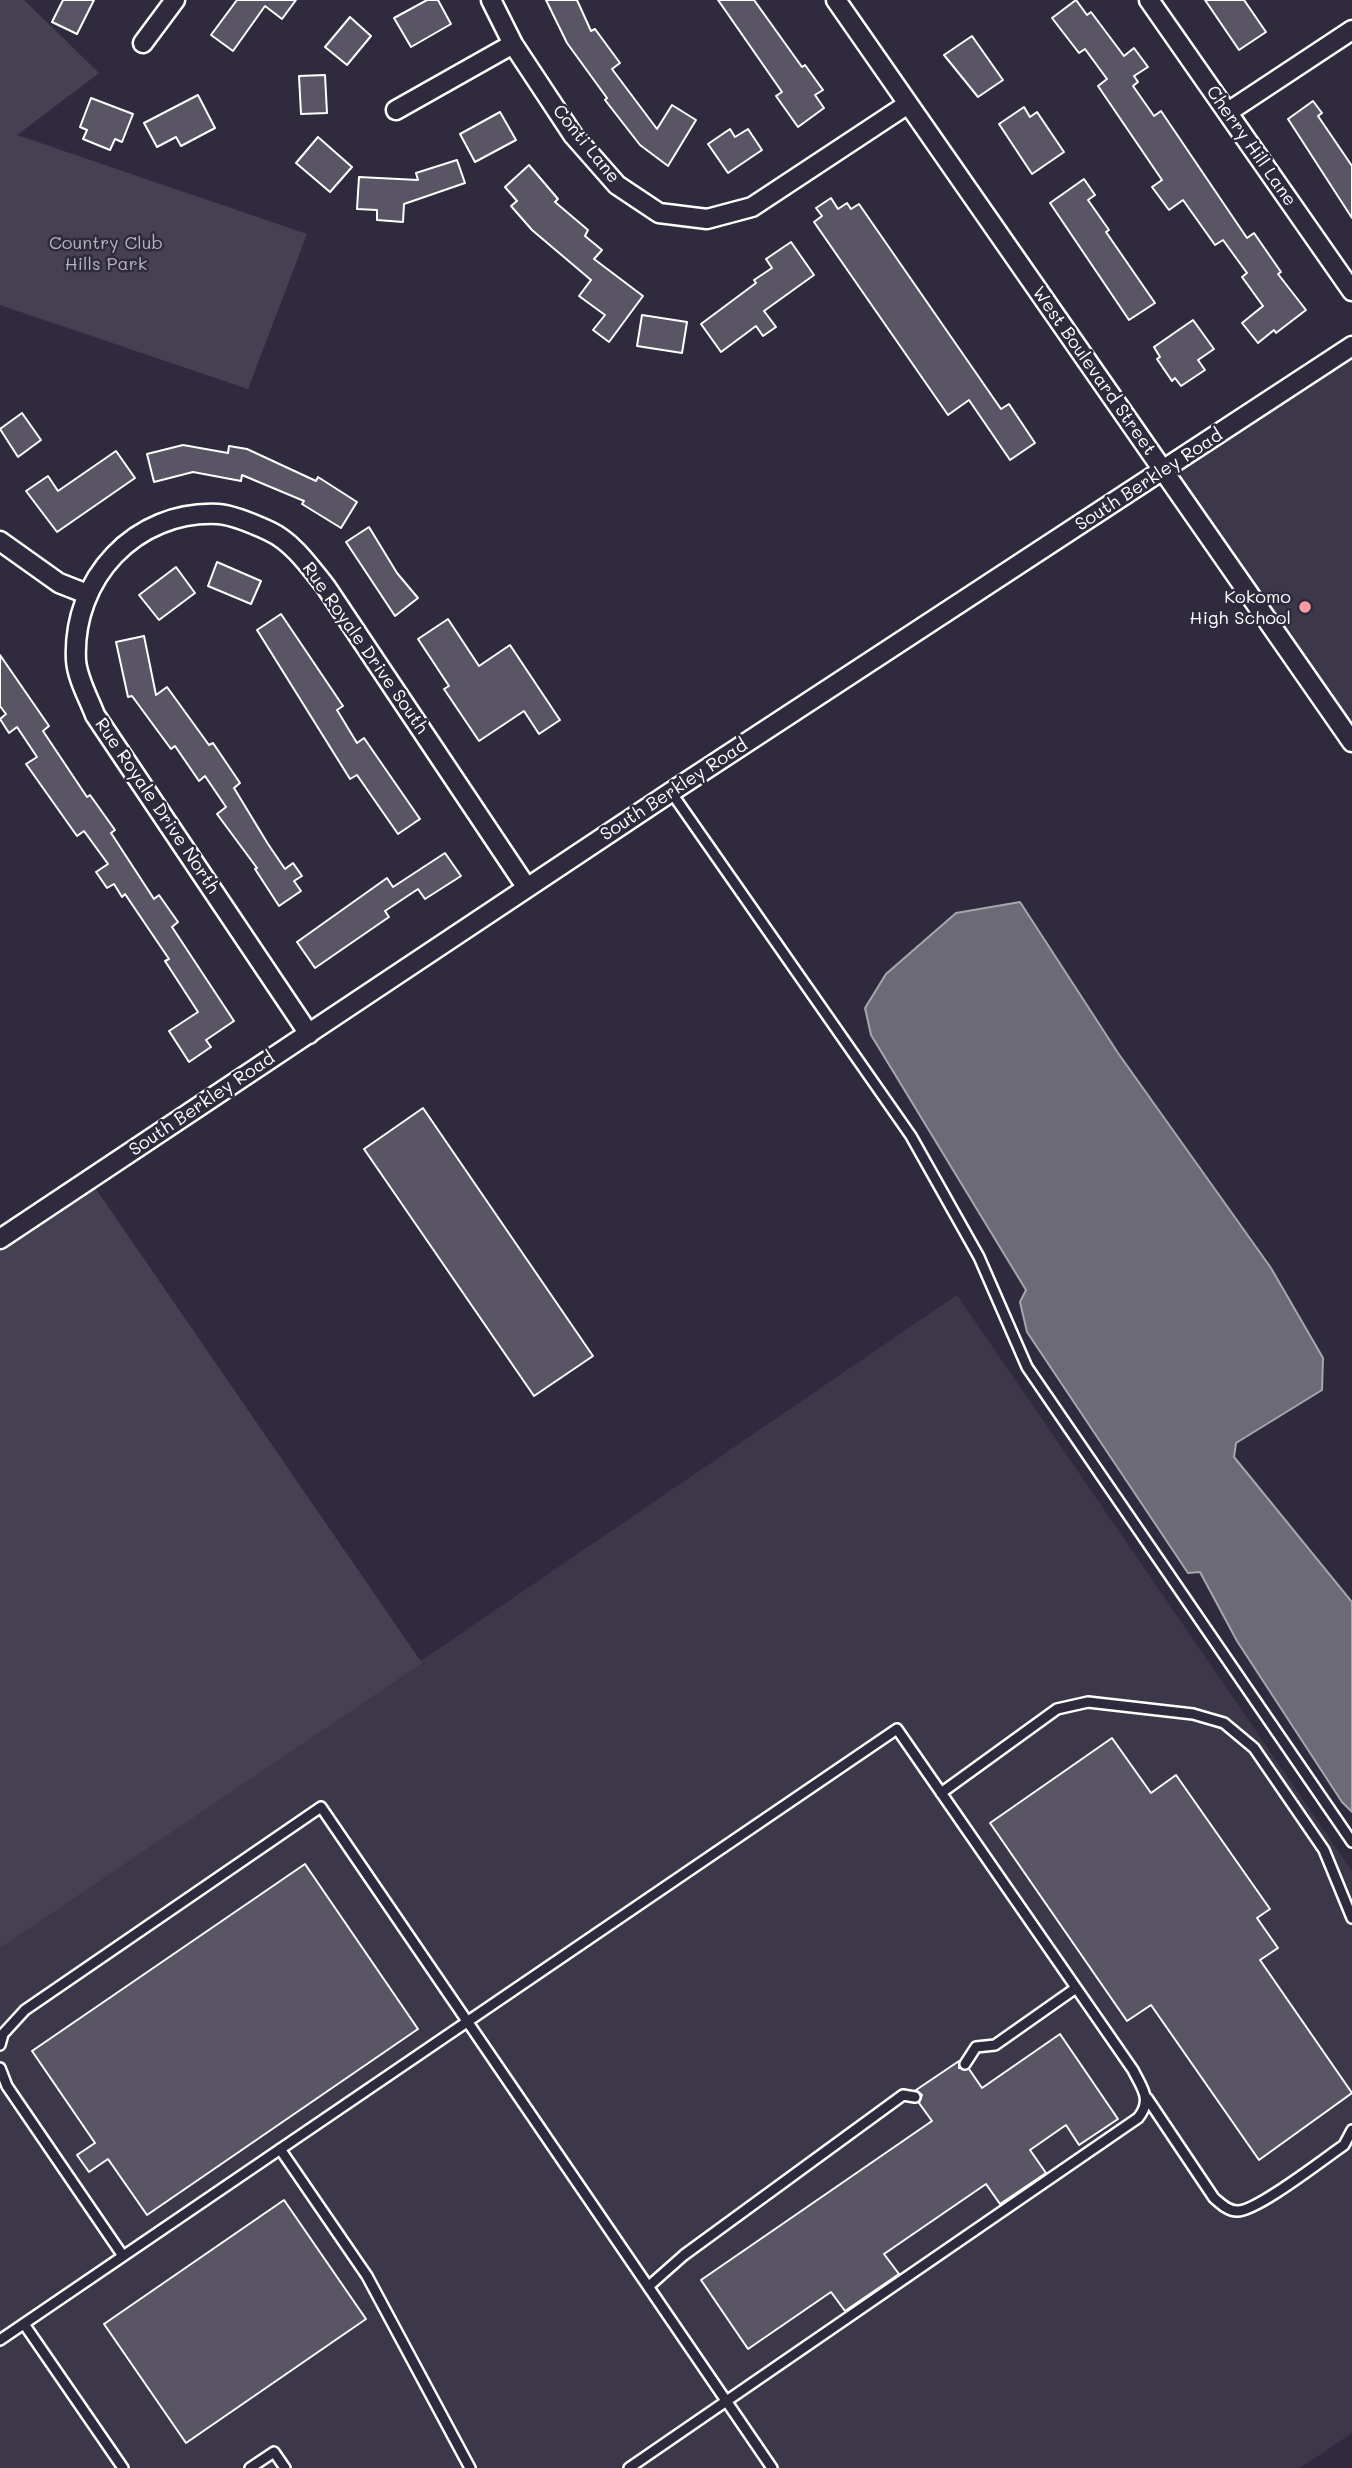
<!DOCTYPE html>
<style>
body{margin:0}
canvas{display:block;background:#2f2a3d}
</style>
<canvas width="1352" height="2468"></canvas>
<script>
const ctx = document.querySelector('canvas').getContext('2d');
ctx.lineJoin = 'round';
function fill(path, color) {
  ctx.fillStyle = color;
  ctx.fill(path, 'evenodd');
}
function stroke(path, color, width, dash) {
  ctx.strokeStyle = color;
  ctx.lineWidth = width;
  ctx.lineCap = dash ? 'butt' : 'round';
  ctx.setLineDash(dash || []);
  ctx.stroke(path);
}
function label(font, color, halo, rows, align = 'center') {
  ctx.font = font + ' Mali,sans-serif';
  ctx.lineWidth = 5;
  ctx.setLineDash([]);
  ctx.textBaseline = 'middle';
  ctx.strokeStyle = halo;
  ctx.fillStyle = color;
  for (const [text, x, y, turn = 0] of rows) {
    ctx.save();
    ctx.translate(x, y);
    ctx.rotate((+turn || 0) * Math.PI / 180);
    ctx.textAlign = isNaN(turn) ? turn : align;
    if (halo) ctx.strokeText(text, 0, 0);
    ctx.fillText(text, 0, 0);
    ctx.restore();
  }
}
const built = new Path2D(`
 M 1352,346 L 1352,742 L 1163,471 Z
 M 957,1295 L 1352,1871 L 1352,2433 L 1300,2468 L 0,2468 L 0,1948 Z`);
const green = new Path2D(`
 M 0,0 L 24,0 L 99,73 L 17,135 L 307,234 L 248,389 L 0,305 Z
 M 89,1179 L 422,1663 L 0,1948 L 0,1239 Z`);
const water = new Path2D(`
 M 1020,902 L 1118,1053 L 1271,1268 L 1323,1358 L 1322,1390 L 1236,1443 L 1234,1457 L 1352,1602 L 1352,1812 L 1342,1802 L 1237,1641 L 1200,1572 L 1188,1573 L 1027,1332 L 1020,1302 L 1026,1290 L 871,1035 L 865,1008 L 886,974 L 956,913 Z`);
const building = new Path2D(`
 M 63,0 L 94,0 L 77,34 L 52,22 Z
 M 237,0 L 296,0 L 282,19 L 265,6 L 233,51 L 211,35 Z
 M 427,0 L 438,0 L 451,24 L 411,47 L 394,18 Z
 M 546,0 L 577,0 L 591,31 L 595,29 L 620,63 L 612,69 L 657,129 L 672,105 L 696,120 L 668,166 L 640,145 L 605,100 L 607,98 L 567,43 Z
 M 718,0 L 754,0 L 802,67 L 805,65 L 823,90 L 815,95 L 824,108 L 798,127 L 776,96 L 782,92 Z
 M 1076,0 L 1087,15 L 1091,12 L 1124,56 L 1134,48 L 1148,67 L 1134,76 L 1138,82 L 1133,86 L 1154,116 L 1161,111 L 1247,238 L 1254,233 L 1281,272 L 1278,274 L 1306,310 L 1276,333 L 1274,330 L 1258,343 L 1242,323 L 1263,306 L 1242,277 L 1247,273 L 1223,240 L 1215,245 L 1183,200 L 1169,210 L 1152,187 L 1162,180 L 1098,86 L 1107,79 L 1085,49 L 1079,53 L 1052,18 Z
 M 1205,0 L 1244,0 L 1266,32 L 1239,50 Z
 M 350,17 L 371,36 L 347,65 L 325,47 Z
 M 972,36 L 1003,80 L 978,97 L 944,55 Z
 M 325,75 L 327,113 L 301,114 L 299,76 Z
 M 198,95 L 215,128 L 181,146 L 176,137 L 157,147 L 144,123 Z
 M 91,98 L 133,114 L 122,142 L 115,139 L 110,150 L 83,139 L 87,130 L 80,127 Z
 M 1313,101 L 1322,113 L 1318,116 L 1352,166 L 1352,218 L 1288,119 Z
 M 1024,107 L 1030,117 L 1037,112 L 1064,152 L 1032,174 L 999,124 Z
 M 500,112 L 516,140 L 475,162 L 460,134 Z
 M 730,129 L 735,137 L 748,129 L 762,150 L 728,173 L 708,144 Z
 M 318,137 L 352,167 L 330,192 L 296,163 Z
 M 457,160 L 465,183 L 404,204 L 403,222 L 377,220 L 377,210 L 357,209 L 359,177 L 418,180 L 416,173 Z
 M 529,165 L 558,199 L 555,202 L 588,230 L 585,236 L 602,250 L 594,259 L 643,296 L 609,342 L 593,330 L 605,315 L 579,296 L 591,280 L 532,230 L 511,206 L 517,201 L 505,187 Z
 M 1084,179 L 1095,195 L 1088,200 L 1109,230 L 1106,232 L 1155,303 L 1129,320 L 1050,203 Z
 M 831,198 L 838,209 L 847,203 L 851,209 L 859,204 L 1001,409 L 1009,404 L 1035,443 L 1010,460 L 969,400 L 948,415 L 814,222 L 822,216 L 816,208 Z
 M 791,242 L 814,275 L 764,311 L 776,327 L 763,336 L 756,326 L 721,352 L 701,324 L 756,283 L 754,280 L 772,268 L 766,259 Z
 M 642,315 L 687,322 L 682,353 L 637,346 Z
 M 1193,320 L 1214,349 L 1198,360 L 1205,370 L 1181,386 L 1175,378 L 1172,381 L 1157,359 L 1160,357 L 1154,347 Z
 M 22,413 L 41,440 L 18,457 L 0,429 Z
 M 183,445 L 228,453 L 229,446 L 247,449 L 316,481 L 318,477 L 357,502 L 341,528 L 302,504 L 304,501 L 242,475 L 241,481 L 193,472 L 154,482 L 147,454 Z
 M 116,451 L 135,478 L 57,532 L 26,491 L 48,476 L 58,491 Z
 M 369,527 L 397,573 L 418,598 L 395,616 L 346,542 Z
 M 217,562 L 261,581 L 251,604 L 208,586 Z
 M 176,567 L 195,593 L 159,620 L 139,595 Z
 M 281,614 L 343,706 L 337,710 L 357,743 L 364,738 L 420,819 L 398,834 L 357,775 L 350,779 L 257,630 Z
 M 448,619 L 479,666 L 510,645 L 560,720 L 539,734 L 524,711 L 479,741 L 444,689 L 449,686 L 418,639 Z
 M 144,636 L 156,695 L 167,687 L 209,745 L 213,743 L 240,783 L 234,788 L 268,844 L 285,869 L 293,863 L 302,876 L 294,881 L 301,891 L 279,906 L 255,869 L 257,868 L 217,814 L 226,807 L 205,776 L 199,781 L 175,746 L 171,749 L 132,696 L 128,697 L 116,642 Z
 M 0,655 L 49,726 L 43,731 L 87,797 L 90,795 L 115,830 L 111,833 L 154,899 L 159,895 L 178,922 L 172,927 L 234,1021 L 206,1040 L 211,1047 L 189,1062 L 169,1031 L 198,1012 L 165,961 L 169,959 L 125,894 L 122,897 L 114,884 L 107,888 L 96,872 L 108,864 L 84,831 L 77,836 L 26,764 L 37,757 L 17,727 L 9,733 L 0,719 L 6,714 L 0,706 Z
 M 445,853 L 461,876 L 425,899 L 418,889 L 385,911 L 389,917 L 315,968 L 297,942 L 387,878 L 393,887 Z
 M 423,1108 L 593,1356 L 534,1396 L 364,1149 Z
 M 1112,1738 L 1151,1793 L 1176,1775 L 1270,1909 L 1257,1918 L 1278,1948 L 1260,1960 L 1352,2093 L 1259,2160 L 1151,2005 L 1127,2021 L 990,1823 Z
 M 305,1864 L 418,2029 L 147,2215 L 108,2159 L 89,2172 L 77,2155 L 95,2143 L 32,2051 Z
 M 1060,2034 L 1118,2119 L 1079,2145 L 1066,2125 L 1030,2150 L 1046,2173 L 1000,2204 L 986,2184 L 884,2254 L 899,2274 L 845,2311 L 831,2292 L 748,2349 L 701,2280 L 932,2121 L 919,2103 L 922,2095 L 916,2090 L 959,2061 L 959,2068 L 969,2069 L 982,2088 Z
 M 284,2200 L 366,2319 L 186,2443 L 104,2324 Z`);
const service = new Path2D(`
 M 671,792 L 911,1136 L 979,1257 L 1027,1367 L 1352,1842
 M 941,1793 L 1057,1709 L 1088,1702 L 1193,1714 L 1224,1723 L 1254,1748 L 1324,1850 L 1352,1918
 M 0,2045 L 3,2034 L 25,2010 L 321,1807 L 772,2468
 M 965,2064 L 976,2047 L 995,2045 L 1076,1988
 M 0,2068 L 7,2086 L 123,2256
 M 1147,2098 L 1214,2198 C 1221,2204 1228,2211 1237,2211 C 1256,2212 1325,2158 1344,2145 L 1352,2130
 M 280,2149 L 367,2276 L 470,2468
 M 649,2286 L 684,2255 L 903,2095 L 915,2097
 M 24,2324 L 123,2468
 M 0,2340 L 897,1729 L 1133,2070 C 1142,2088 1153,2100 1138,2118 L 629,2468
 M 250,2468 L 274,2452 L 285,2468`);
const minor = new Path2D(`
 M 491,0 L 513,44 L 573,135 L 617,185 L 659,213 L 707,219 L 752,207 L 908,104
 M 836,0 L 1352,742
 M 1149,0 L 1352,291
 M 143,43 L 175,0
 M 396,110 L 513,44
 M 1228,112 L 1352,30
 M 0,541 L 59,583 L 87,594
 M 309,1034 L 95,715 C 89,699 77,678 76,660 C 72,579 135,510 218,514 C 233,515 256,525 269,531 C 293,542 310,567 326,587 L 527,888
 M 0,1239 L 671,792 L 1352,346`);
const markers = [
 [1305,607,7,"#ff9aa2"]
];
const streetNames = [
 ["Conti Lane",586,144,51],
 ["Cherry Hill Lane",1251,146,55],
 ["West Boulevard Street",1094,371,55],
 ["South Berkley Road",1149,480,-33],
 ["Rue Royale Drive South",365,648,55],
 ["South Berkley Road",674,790,-33],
 ["Rue Royale Drive North",157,806,56],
 ["South Berkley Road",202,1104,-34]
];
const parkNames = [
 ["Country Club",106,243],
 ["Hills Park",106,264]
];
const poiNames = [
 ["Kokomo",1291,597],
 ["High School",1291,618]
];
fill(built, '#3c3749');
fill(green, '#464152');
fill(water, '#6d6a77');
stroke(water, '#a7a6ad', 2);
fill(building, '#595564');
stroke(building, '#fff', 2);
stroke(service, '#fff', 14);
stroke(minor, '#fff', 23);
stroke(service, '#2f2a3d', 9);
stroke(minor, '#2f2a3d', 18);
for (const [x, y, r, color] of markers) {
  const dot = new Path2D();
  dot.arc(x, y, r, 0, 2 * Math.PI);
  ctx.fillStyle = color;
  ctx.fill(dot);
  stroke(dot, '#2f2a3d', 2.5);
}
label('18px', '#fff', '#2f2a3d', streetNames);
label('18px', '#b5b3ba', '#2f2a3d', parkNames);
label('18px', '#fff', '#2f2a3d', poiNames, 'right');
</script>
